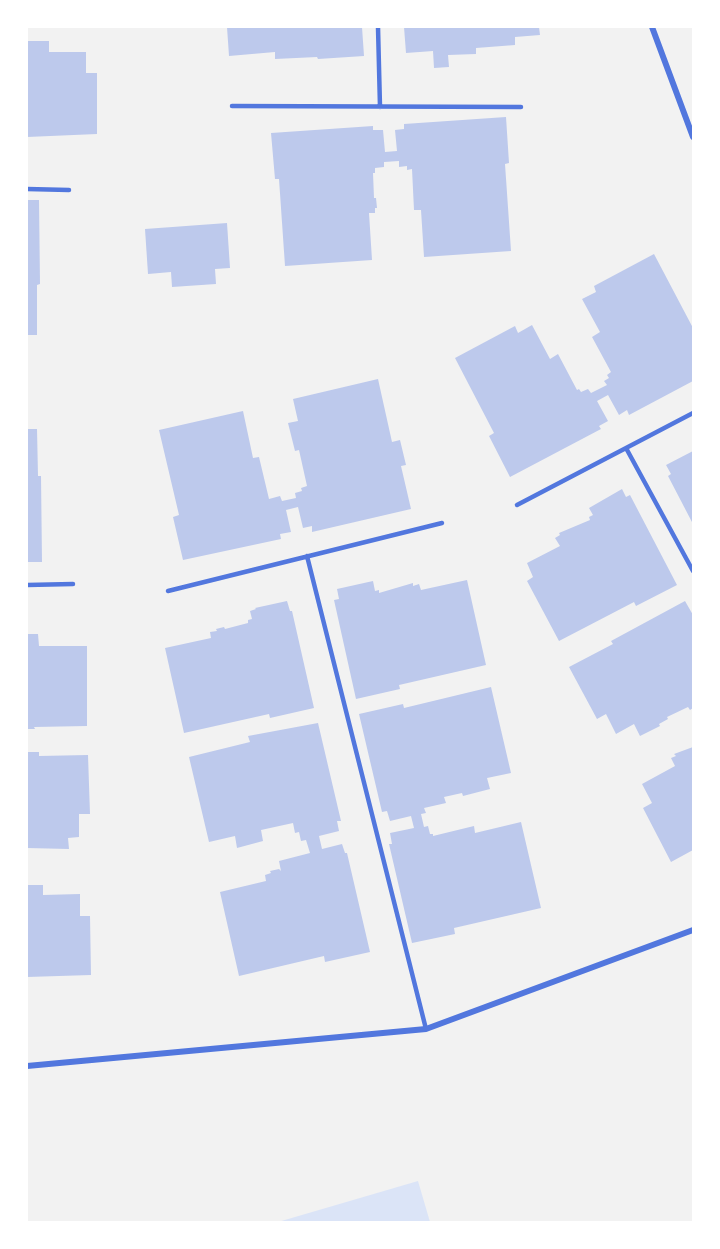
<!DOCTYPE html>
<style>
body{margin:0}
#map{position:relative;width:720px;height:1249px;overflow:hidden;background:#f2f2f2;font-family:Raleway,sans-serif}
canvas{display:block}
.frame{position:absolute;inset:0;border:28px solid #fff;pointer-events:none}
</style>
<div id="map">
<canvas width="720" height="1249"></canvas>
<div class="frame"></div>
</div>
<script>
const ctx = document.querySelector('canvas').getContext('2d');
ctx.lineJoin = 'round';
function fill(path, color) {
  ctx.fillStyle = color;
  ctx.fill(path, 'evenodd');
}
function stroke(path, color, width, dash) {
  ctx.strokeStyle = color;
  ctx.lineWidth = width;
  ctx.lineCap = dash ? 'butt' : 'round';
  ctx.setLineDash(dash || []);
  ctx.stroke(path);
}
const green = new Path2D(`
 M 418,1181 L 430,1222 L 278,1222 Z`);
const building = new Path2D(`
 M 227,27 L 362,27 L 364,56 L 318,59 L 317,57 L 275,59 L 275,52 L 229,56 Z
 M 404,27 L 539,27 L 540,35 L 515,37 L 515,45 L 476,48 L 476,54 L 448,55 L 449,67 L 434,68 L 433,51 L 406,53 Z
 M 27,41 L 49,41 L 49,52 L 86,52 L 86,73 L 97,73 L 97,134 L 27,137 Z
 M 506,117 L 509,163 L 505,164 L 511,251 L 424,257 L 421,210 L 414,210 L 412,169 L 407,170 L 407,166 L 399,167 L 399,161 L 384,162 L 384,167 L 375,168 L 375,173 L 373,173 L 374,198 L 376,198 L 377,208 L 375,208 L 375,213 L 369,213 L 372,260 L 285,266 L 279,179 L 275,179 L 271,133 L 373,126 L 373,130 L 383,130 L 385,152 L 397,151 L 395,130 L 404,129 L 404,124 Z
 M 27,200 L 39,200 L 40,284 L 37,285 L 37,335 L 27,335 Z
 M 227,223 L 230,268 L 215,269 L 216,284 L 172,287 L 171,272 L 148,274 L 145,229 Z
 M 654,254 L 693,328 L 693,381 L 629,415 L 627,410 L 619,415 L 608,395 L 597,401 L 608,421 L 599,426 L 601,429 L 510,477 L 489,436 L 494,433 L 455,358 L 515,326 L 518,333 L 532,325 L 550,359 L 558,354 L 577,390 L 579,389 L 581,392 L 588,389 L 591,393 L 607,385 L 604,381 L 609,378 L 607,375 L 611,372 L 592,337 L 600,332 L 582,299 L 596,292 L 594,286 Z
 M 378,379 L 392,442 L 400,440 L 406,465 L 401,466 L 411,509 L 312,532 L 312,526 L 303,528 L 298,507 L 286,510 L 291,532 L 280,534 L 281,539 L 183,560 L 173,517 L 179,515 L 159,430 L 243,411 L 253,458 L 259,457 L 269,499 L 280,496 L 282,501 L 296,498 L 295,493 L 302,491 L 301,488 L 307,486 L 299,450 L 295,451 L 288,423 L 298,421 L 293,399 Z
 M 27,429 L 37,429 L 38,476 L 41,476 L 42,562 L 27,562 Z
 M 693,451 L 693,524 L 668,476 L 671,474 L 666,465 Z
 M 622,489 L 626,497 L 630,495 L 677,585 L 636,606 L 634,602 L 559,641 L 527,581 L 533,577 L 527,563 L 560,546 L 555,538 L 560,535 L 559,533 L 590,520 L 589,517 L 593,515 L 589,508 Z
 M 467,580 L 486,665 L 399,685 L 400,689 L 356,699 L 334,600 L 339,599 L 337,589 L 373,581 L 375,591 L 379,590 L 379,593 L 413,583 L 413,586 L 419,584 L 421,590 Z
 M 287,601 L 290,611 L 292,611 L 314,708 L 270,718 L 269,714 L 184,733 L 165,648 L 211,638 L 210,632 L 217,631 L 216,629 L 224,627 L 225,629 L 248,623 L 248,620 L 252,619 L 250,611 L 256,609 L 255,608 Z
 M 685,601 L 693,615 L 693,708 L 690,710 L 688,707 L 667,717 L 668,719 L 659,724 L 660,726 L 640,736 L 634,724 L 616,734 L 606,714 L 597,719 L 569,667 L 613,644 L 611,641 Z
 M 27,634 L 38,634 L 39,646 L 87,646 L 87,726 L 34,727 L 35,729 L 27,729 Z
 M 491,687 L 511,773 L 487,778 L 490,789 L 463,796 L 462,793 L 444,797 L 446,803 L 424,808 L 426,813 L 421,814 L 424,827 L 428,826 L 430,834 L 433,834 L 433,836 L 474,826 L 475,833 L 521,822 L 541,908 L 454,928 L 455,934 L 412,943 L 389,844 L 392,844 L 390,833 L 414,828 L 411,816 L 390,821 L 387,811 L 382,812 L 359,714 L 403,704 L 404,708 Z
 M 318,723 L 341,821 L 337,821 L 339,831 L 319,836 L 322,849 L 342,844 L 345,853 L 347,853 L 370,952 L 325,962 L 324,956 L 239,976 L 220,892 L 266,881 L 265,875 L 271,873 L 270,871 L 279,869 L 281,871 L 279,861 L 310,853 L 306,840 L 301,841 L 299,832 L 295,833 L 293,823 L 261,830 L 263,841 L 237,848 L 235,836 L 209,842 L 189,757 L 250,742 L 248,736 Z
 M 693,747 L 693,850 L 671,862 L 643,808 L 652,803 L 642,784 L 675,766 L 671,758 L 676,756 L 674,754 Z
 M 27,752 L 39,752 L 39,756 L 88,755 L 90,814 L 79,814 L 79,837 L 68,838 L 69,849 L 27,848 Z
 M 27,885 L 43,885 L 43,895 L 80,894 L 80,916 L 90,916 L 91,975 L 27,977 Z`);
const service = new Path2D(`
 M 378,27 L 380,107
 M 232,106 L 521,107
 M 27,189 L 69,190
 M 626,448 L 693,571
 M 517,505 L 693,413
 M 307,556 L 426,1029
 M 27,585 L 73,584
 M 168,591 L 442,523`);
const minor = new Path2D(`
 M 652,27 L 693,137
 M 27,1066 L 426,1029 L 693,930`);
fill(green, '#dbe4f7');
fill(building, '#bdc9ec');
stroke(service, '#5277de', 4.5);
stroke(minor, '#5277de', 6);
</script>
